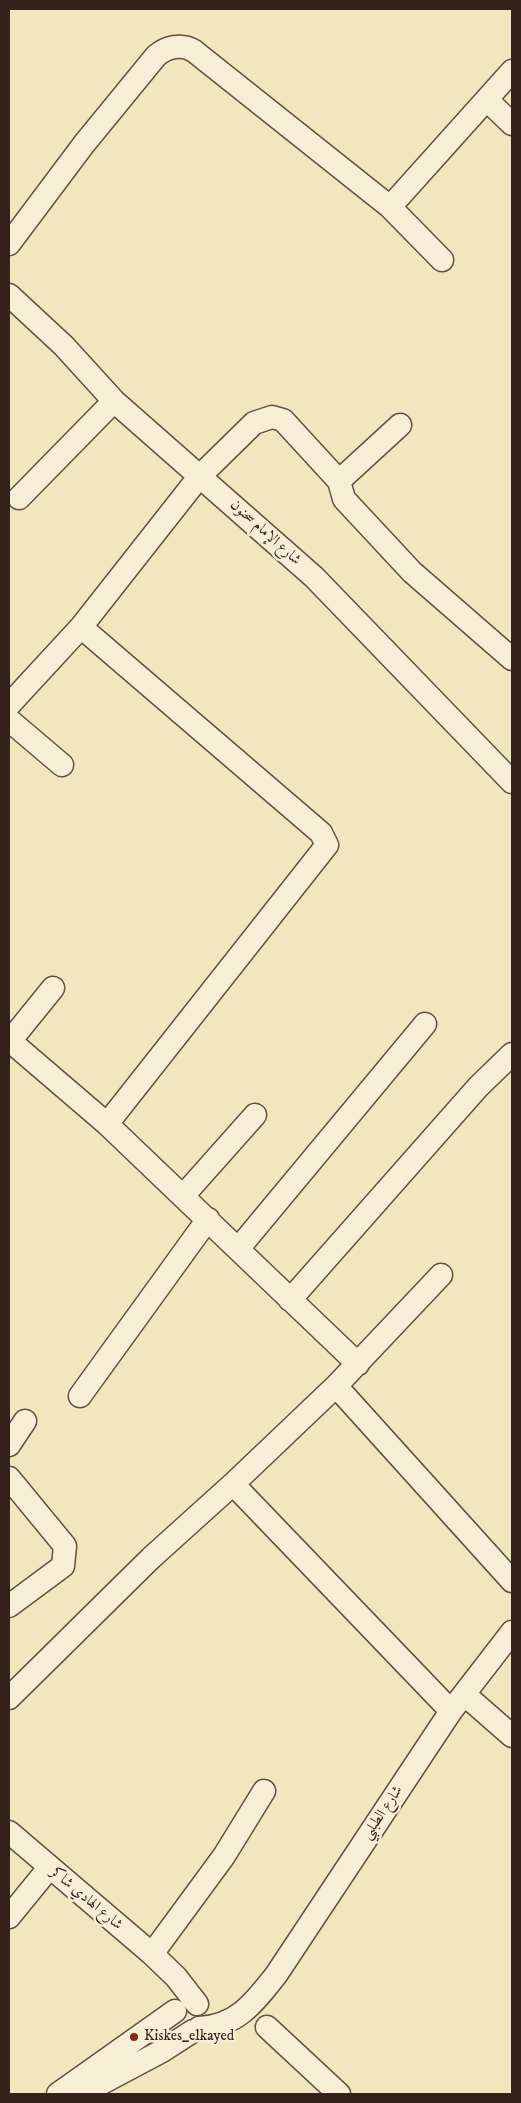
<!DOCTYPE html>
<meta charset="utf-8">
<style>
body{margin:0}
#map{position:relative;width:521px;height:2103px;overflow:hidden;background:#f1e6be;font-family:"IM FELL DW Pica",serif}
canvas{display:block}
.frame{position:absolute;inset:0;border:10px solid #342119;pointer-events:none}
</style>
<div id="map">
<canvas width="521" height="2103"></canvas>
<div class="frame"></div>
</div>
<script>
const ctx = document.querySelector('canvas').getContext('2d');
ctx.lineJoin = 'round';
function stroke(path, color, width, dash) {
  ctx.strokeStyle = color;
  ctx.lineWidth = width;
  ctx.lineCap = dash ? 'butt' : 'round';
  ctx.setLineDash(dash || []);
  ctx.stroke(path);
}
function label(font, color, halo, rows, align = 'center') {
  ctx.font = font + ' "IM FELL DW Pica",Amiri,serif';
  ctx.lineWidth = 5;
  ctx.setLineDash([]);
  ctx.textBaseline = 'middle';
  ctx.strokeStyle = halo;
  ctx.fillStyle = color;
  for (const [text, x, y, turn = 0] of rows) {
    ctx.save();
    ctx.translate(x, y);
    ctx.rotate((+turn || 0) * Math.PI / 180);
    ctx.textAlign = isNaN(turn) ? turn : align;
    if (halo) ctx.strokeText(text, 0, 0);
    ctx.fillText(text, 0, 0);
    ctx.restore();
  }
}
const minor = new Path2D(`
 M 487,100 L 512,124
 M 390,207 L 512,71
 M 9,244 L 84,144 L 156,56 C 166,47 182,43 194,51 L 390,207 L 442,260
 M 9,295 L 64,346 L 114,401 L 314,577 L 512,782
 M 339,481 L 400,425
 M 19,498 L 114,401
 M 81,627 L 321,833 L 327,845 L 107,1124
 M 9,705 L 81,627 L 199,477 L 254,423 L 272,417 L 283,420 L 339,481 L 344,499 L 412,572 L 512,659
 M 9,720 L 62,765
 M 9,1040 L 107,1124 L 358,1364
 M 10,1041 L 53,988
 M 183,1196 L 255,1115
 M 238,1249 L 425,1024
 M 441,1275 L 336,1386 L 512,1581
 M 290,1300 L 478,1087 L 512,1054
 M 80,1396 L 208,1219
 M 9,1445 L 25,1421
 M 9,1478 L 65,1546 L 63,1566 L 9,1606
 M 233,1484 L 336,1386
 M 464,1694 L 512,1736
 M 9,1698 L 151,1558 L 233,1484 L 451,1711
 M 9,1832 L 152,1954 L 176,1977 L 197,2004
 M 9,1917 L 49,1868
 M 152,1954 L 224,1856 L 264,1791
 M 267,2027 L 339,2094
 M 199,2028 C 237,2026 254,2003 276,1975 L 451,1711 L 512,1632
 M 83,2093 L 162,2051 L 193,2031
 M 58,2094 L 175,2011`);
const markers = [
 [134,2037,5,"#8f2418"]
];
const streetNames = [
 ["شارع الإمام سحنون",265,533,42],
 ["شارع الطبلبي",383,1813,-56],
 ["شارع الهادي شاكر",86,1899,40]
];
const poiNames = [
 ["Kiskes_elkayed",144,2037]
];
stroke(minor, '#635242', 25);
stroke(minor, '#f6efd5', 22);
for (const [x, y, r, color] of markers) {
  const dot = new Path2D();
  dot.arc(x, y, r, 0, 2 * Math.PI);
  ctx.fillStyle = color;
  ctx.fill(dot);
  stroke(dot, '#f6efd5', 2);
}
label('15px', '#342119', '#f6efd5', streetNames);
label('15px', '#342119', '#f6efd5', poiNames, 'left');
</script>
